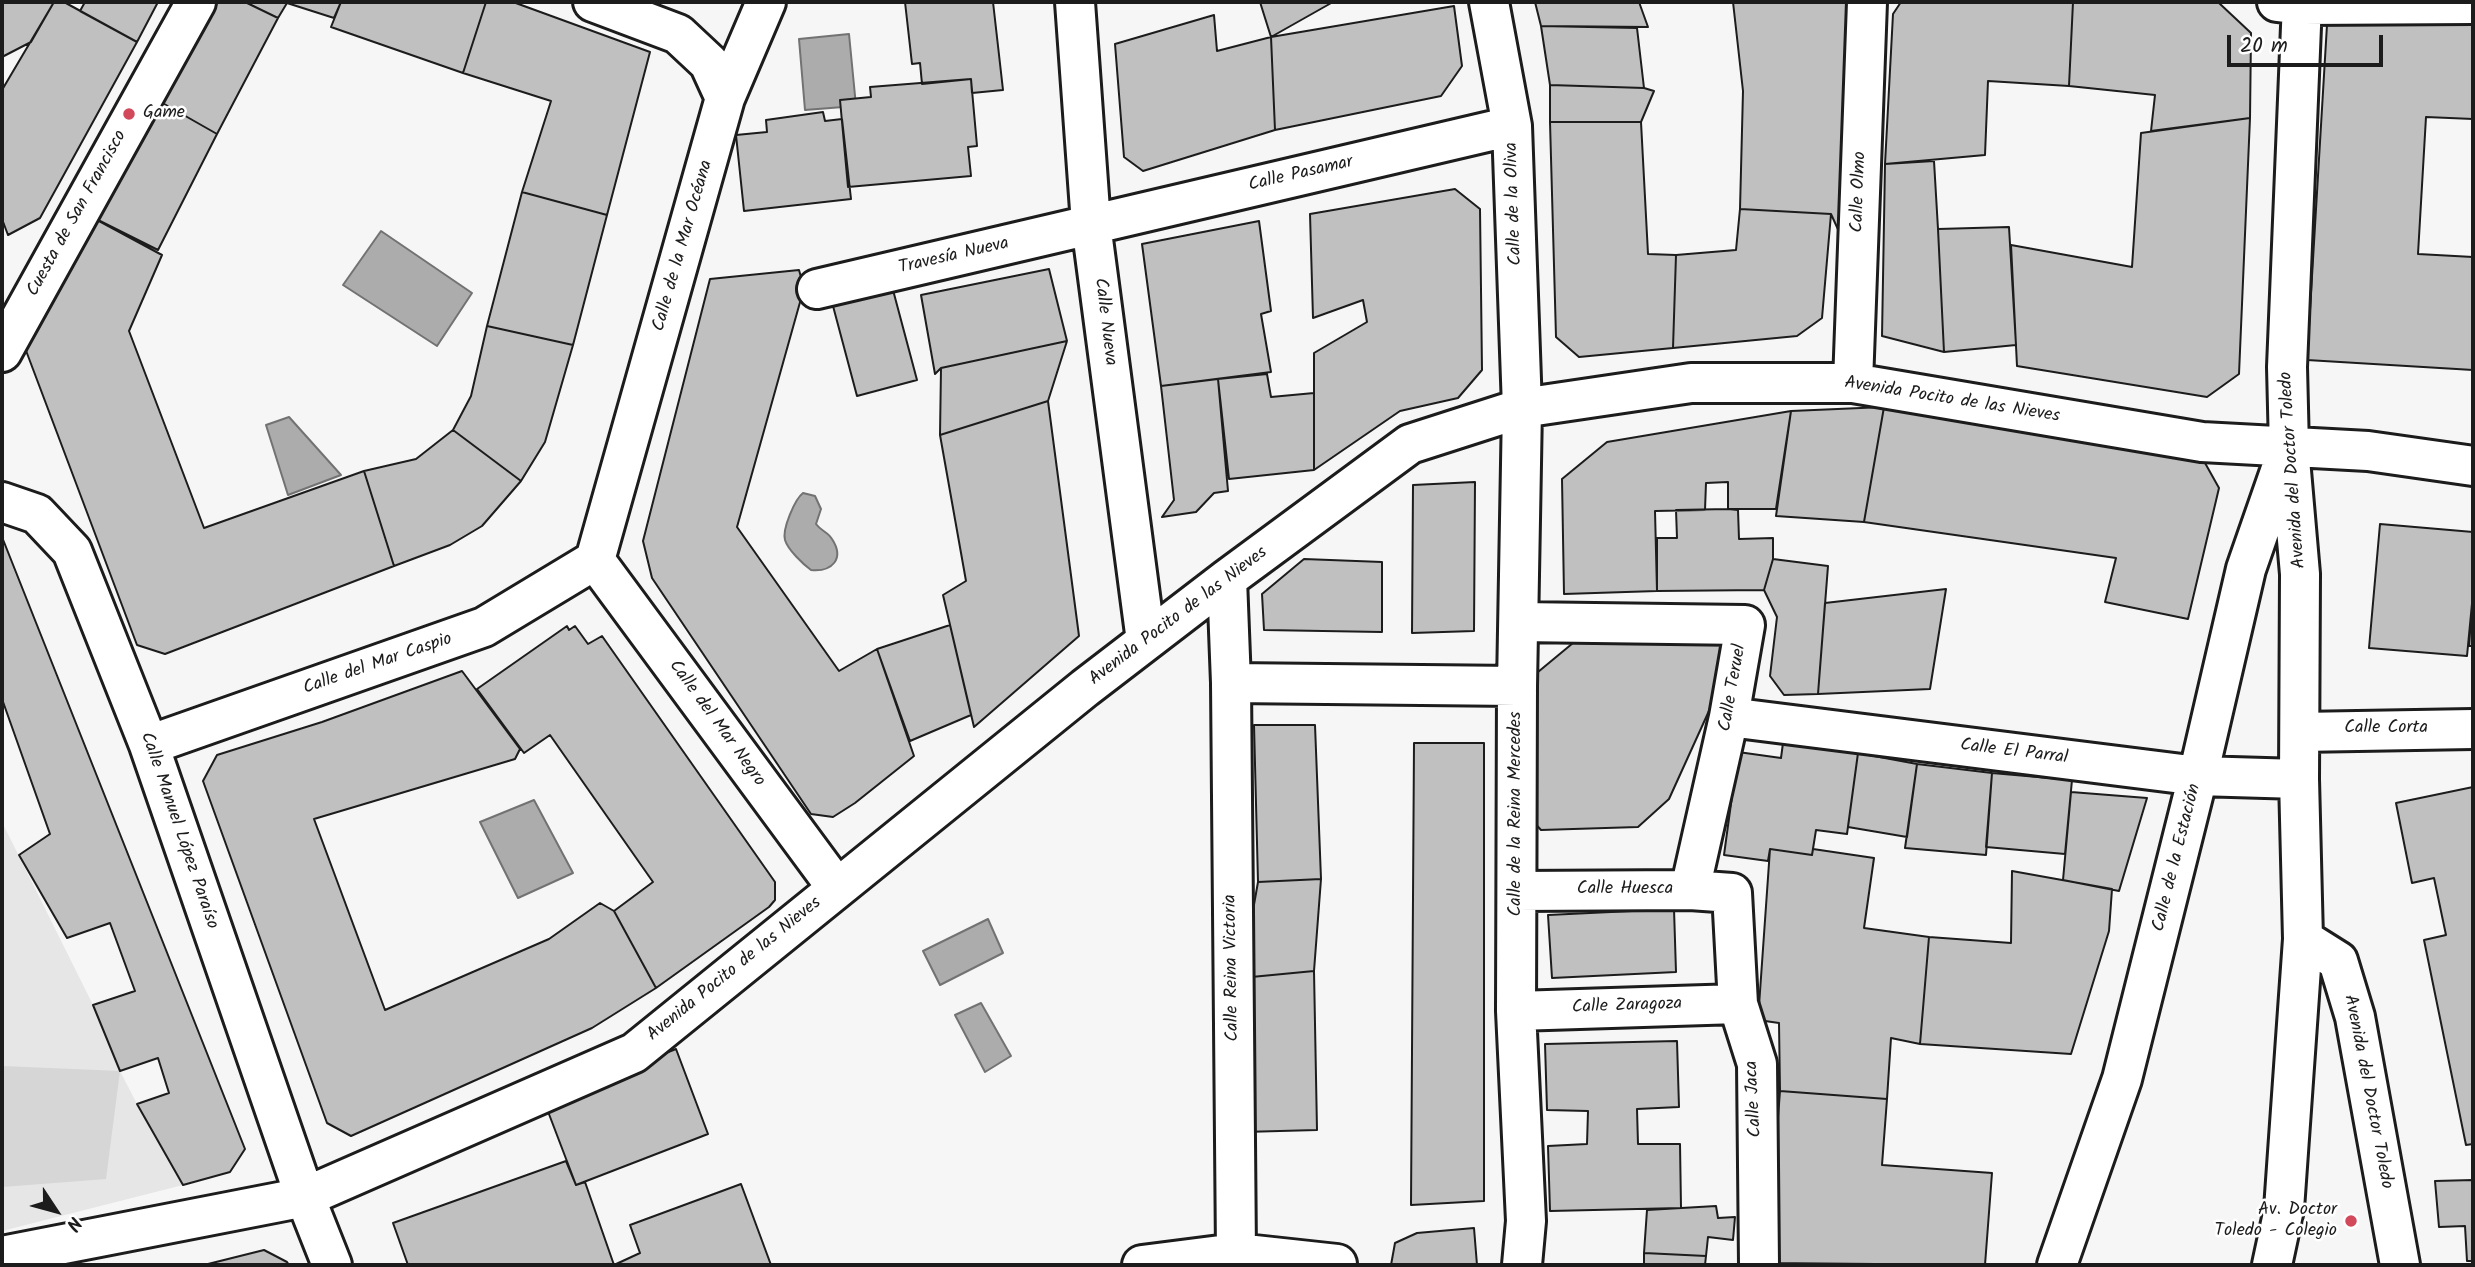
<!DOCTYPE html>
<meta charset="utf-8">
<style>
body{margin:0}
#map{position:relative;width:2475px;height:1267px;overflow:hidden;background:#f6f6f6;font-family:Kalam,sans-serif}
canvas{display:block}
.frame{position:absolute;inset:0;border:4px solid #1c1c1c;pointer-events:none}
.north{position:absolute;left:21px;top:1176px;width:70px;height:70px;-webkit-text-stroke:5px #fff;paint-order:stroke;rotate:126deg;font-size:19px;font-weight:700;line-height:28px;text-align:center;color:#1c1c1c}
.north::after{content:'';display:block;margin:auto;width:24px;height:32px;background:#1c1c1c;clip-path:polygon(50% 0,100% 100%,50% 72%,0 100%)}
.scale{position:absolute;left:2227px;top:35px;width:156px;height:32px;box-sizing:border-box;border:4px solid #1c1c1c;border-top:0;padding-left:9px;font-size:21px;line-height:24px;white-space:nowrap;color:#1c1c1c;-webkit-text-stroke:5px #fff;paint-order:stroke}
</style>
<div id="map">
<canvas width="2475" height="1267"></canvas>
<div class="frame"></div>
<div class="north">N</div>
<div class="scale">20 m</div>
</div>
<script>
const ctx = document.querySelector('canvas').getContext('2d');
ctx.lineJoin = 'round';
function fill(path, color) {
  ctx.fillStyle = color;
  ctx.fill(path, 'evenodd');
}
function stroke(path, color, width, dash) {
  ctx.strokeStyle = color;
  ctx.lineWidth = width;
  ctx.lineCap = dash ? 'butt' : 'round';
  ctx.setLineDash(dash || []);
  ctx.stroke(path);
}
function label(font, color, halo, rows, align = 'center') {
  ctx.font = font + ' Kalam,sans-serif';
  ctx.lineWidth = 5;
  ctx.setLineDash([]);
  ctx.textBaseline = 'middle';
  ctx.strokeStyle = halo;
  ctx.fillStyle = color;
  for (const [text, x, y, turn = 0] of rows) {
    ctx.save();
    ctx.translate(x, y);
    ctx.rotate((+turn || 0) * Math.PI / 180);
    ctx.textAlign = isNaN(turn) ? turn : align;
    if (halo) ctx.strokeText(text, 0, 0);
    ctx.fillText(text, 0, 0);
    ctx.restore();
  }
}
const built = new Path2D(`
 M 2,822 L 93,1005 L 120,1071 L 137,1104 L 183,1185 L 2,1231 Z`);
const green = new Path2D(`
 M 2,1066 L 120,1071 L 106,1179 L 2,1187 Z`);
const water = new Path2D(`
 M 849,34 L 856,106 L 805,110 L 799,39 Z
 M 381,231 L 472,293 L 437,346 L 343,285 Z
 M 289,417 L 341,475 L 288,495 L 266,425 Z
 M 803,493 L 815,496 L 821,509 L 816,524 C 821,531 828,532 832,539 C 845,559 832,572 811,570 C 803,564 788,550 785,540 C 782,529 795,499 803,493 Z
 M 534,800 L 573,873 L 518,898 L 480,822 Z
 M 988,919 L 1003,953 L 940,985 L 923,951 Z
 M 981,1003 L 1011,1056 L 985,1072 L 955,1015 Z`);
const building = new Path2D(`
 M 2,2 L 54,2 L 31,42 L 2,57 Z
 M 54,2 L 64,2 L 137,42 L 40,218 L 8,235 L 2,219 L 2,90 Z
 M 85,2 L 158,2 L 137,42 L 80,11 Z
 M 203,2 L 245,2 L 278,18 L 217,134 L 152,97 Z
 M 245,2 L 341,2 L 334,18 L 287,3 L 278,18 Z
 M 341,2 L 486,2 L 463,73 L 331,27 Z
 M 486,2 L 513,2 L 650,52 L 607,215 L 522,192 L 551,101 L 463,73 Z
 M 905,2 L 993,2 L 1003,90 L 972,93 L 971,79 L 922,84 L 920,63 L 912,64 Z
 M 1260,2 L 1333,2 L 1271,37 Z
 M 1535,2 L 1639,2 L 1648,27 L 1541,26 Z
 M 1733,2 L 1857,2 L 1841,236 L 1831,214 L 1740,209 L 1743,91 Z
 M 1901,2 L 2073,2 L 2069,86 L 1988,81 L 1985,155 L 1885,164 L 1893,14 Z
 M 2073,2 L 2219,3 L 2251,33 L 2250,118 L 2151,131 L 2155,95 L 2069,86 Z
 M 1454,6 L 1462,66 L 1441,96 L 1275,130 L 1271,37 Z
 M 2328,8 L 2473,16 L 2473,119 L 2426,117 L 2418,254 L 2473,257 L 2473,370 L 2307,360 Z
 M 1214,15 L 1217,51 L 1271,37 L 1275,130 L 1143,171 L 1124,157 L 1115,44 Z
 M 1541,26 L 1637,28 L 1644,88 L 1550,85 Z
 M 971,79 L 977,146 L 968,147 L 971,176 L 848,187 L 840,100 L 871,97 L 870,87 Z
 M 1550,85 L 1644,88 L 1654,91 L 1641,122 L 1550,122 Z
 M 152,97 L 217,134 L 158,250 L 94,218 Z
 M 823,112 L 825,121 L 842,119 L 851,199 L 744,211 L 736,135 L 767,132 L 766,120 Z
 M 2250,118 L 2239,374 L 2207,397 L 2017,366 L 2011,245 L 2132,267 L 2141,133 Z
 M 1550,122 L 1641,122 L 1648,254 L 1676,255 L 1673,348 L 1579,357 L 1556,337 Z
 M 1934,161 L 1938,229 L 1944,352 L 1882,336 L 1885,164 Z
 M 1455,189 L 1480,209 L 1482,370 L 1458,398 L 1400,411 L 1314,470 L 1314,353 L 1367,322 L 1363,300 L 1313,318 L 1310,214 Z
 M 522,192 L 607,215 L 573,345 L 487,326 Z
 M 1740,209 L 1831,214 L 1822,318 L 1797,336 L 1673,348 L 1676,255 L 1736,250 Z
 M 86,214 L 162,255 L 129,331 L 204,528 L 364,471 L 394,566 L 165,654 L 137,645 L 22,340 Z
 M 1259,221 L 1271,311 L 1261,314 L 1271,372 L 1161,386 L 1142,244 Z
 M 2009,227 L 2016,345 L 1944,352 L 1938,229 Z
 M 1049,269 L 1067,341 L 941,368 L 935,374 L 921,295 Z
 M 799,270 L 804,288 L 737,527 L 839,671 L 877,649 L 914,756 L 855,803 L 833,817 L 811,814 L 652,578 L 643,541 L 710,279 Z
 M 893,290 L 917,380 L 857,396 L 833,306 Z
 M 487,326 L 573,345 L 545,442 L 521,481 L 453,430 L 471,396 Z
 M 1067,341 L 1048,401 L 940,435 L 941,368 Z
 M 1267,374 L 1271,397 L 1314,393 L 1314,470 L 1229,479 L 1218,379 Z
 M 1218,379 L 1228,491 L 1214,493 L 1196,512 L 1162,517 L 1174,500 L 1161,386 Z
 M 1048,401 L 1079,636 L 974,727 L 943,595 L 966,581 L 940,435 Z
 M 1884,407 L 2200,454 L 2219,488 L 2188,619 L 2105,602 L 2116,558 L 1864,522 Z
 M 1884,407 L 1864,522 L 1776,516 L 1791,411 Z
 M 1791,411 L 1776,509 L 1728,509 L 1728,482 L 1706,483 L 1705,510 L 1655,511 L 1657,591 L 1564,594 L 1562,479 L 1607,442 Z
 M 453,430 L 521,481 L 482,526 L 450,545 L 394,566 L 364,471 L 416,459 Z
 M 1475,482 L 1474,631 L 1412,633 L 1413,485 Z
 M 1728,509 L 1738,510 L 1739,539 L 1773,538 L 1773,559 L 1764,590 L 1657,591 L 1657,538 L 1677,538 L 1676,510 Z
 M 2380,524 L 2473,532 L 2473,593 L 2467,656 L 2369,648 Z
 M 2,537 L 245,1149 L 230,1172 L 183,1185 L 137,1104 L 169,1093 L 158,1058 L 120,1071 L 93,1005 L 135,991 L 110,923 L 67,938 L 19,855 L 50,834 L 2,699 Z
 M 1304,559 L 1382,562 L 1382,632 L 1264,630 L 1262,594 Z
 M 1773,559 L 1828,566 L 1818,694 L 1784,695 L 1770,676 L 1777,617 L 1764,590 Z
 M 1946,589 L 1930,689 L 1818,694 L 1825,603 Z
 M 2473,593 L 2473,646 L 2469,646 Z
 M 950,625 L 971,715 L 910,741 L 877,649 Z
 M 567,626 L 569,630 L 575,626 L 588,644 L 602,636 L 775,882 L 775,900 L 769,907 L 656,988 L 614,911 L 653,882 L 550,735 L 524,753 L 477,689 Z
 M 1718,640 L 1733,658 L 1669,799 L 1638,827 L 1541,830 L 1521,808 L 1538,672 L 1573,643 Z
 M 462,671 L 520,749 L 515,759 L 314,819 L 385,1010 L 549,939 L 600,903 L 614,911 L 656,988 L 592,1028 L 351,1136 L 327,1123 L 203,781 L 217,755 L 322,722 Z
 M 1254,725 L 1315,725 L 1321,879 L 1258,882 Z
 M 1414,743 L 1484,743 L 1484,1201 L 1411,1205 Z
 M 1783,743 L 1858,753 L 1847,834 L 1816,830 L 1812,855 L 1770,849 L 1768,861 L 1724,855 L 1738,752 L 1781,758 Z
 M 1858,753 L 1917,764 L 1907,837 L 1848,827 Z
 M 1917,764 L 1992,773 L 1986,855 L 1905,848 Z
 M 1992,773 L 2072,780 L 2065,854 L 1986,847 Z
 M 2473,787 L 2473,1144 L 2466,1145 L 2424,940 L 2446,935 L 2434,878 L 2412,883 L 2396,803 Z
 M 2071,792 L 2147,798 L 2119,891 L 2063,880 Z
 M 1770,849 L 1812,855 L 1813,849 L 1874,858 L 1864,928 L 1929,937 L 1920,1044 L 1891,1038 L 1887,1099 L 1780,1091 L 1779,1023 L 1758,1020 Z
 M 2012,871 L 2112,889 L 2109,931 L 2071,1054 L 1920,1044 L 1929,937 L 2011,943 Z
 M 1321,879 L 1314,971 L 1241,978 L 1258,882 Z
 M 1674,909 L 1676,972 L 1552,978 L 1548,915 Z
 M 1314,971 L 1317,1130 L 1243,1132 L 1241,978 Z
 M 1677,1041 L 1679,1107 L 1637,1109 L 1638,1144 L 1680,1144 L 1681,1208 L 1550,1211 L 1548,1146 L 1587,1144 L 1588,1111 L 1547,1110 L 1545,1044 Z
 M 676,1049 L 708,1134 L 576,1185 L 544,1101 Z
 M 1780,1091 L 1887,1099 L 1882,1165 L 1992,1173 L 1985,1265 L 1767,1263 Z
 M 566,1161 L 576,1185 L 585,1182 L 614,1265 L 408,1265 L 393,1223 Z
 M 2473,1180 L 2473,1261 L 2467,1261 L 2465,1226 L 2439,1227 L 2435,1181 Z
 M 741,1184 L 771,1265 L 614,1265 L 640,1253 L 630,1225 Z
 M 1716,1206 L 1718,1218 L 1735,1217 L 1733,1240 L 1708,1237 L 1706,1256 L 1644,1253 L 1647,1210 Z
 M 1474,1228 L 1477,1265 L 1391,1265 L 1395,1243 L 1417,1233 Z
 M 264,1250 L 287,1262 L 289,1265 L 204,1265 Z
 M 1644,1253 L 1706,1256 L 1705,1265 L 1644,1265 Z`);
const minor = new Path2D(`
 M 593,2 L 678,34 L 709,63 L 725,98 L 595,560
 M 1075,2 L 1091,224 L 1146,641
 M 1489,2 L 1512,126 L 1522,408 L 1517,686 L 1516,1011 L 1526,1221 L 1522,1265
 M 2277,2 L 2302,5 L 2473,4
 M 725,98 L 766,2
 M 817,289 L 1512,126
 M 2,352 L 196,2
 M 1853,383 L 1867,2
 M 2,502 L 37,514 L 72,551 L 149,745 L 305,1197 L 332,1265
 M 595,560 L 837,888
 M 1227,579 L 1231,683 L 1517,686
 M 1519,622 L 1745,625 L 1729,717 L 1690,890
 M 1231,683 L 1236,1253
 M 1729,717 L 2198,776 L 2299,779
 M 2300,732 L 2473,729
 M 149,745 L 484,627 L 595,560
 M 1517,891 L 1690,890 L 1732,893 L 1738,1004 L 1757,1064 L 1759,1265
 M 2303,939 L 2338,961 L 2355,1017 L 2400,1265
 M 1516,1011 L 1738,1004
 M 2,1256 L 305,1197 L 634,1053 L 1085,688 L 1227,579 L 1410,444 L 1522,408 L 1691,383 L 1853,383 L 2202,442 L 2368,451 L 2473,466
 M 1142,1265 L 1236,1253 L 1337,1264
 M 2057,1265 L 2122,1079 L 2198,776 L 2246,569 L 2284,460
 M 2272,1265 L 2284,1209 L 2303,939 L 2299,779 L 2300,574 L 2289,448 L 2287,367 L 2302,2`);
const markers = [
 [129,114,7,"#d1495b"],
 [2351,1221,7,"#d1495b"]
];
const poiNames = [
 ["Game",143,114],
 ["Av. Doctor",2337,1211,"right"],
 ["Toledo - Colegio",2337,1232,"right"]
];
const streetNames = [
 ["Calle Pasamar",1301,175,-13],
 ["Calle Olmo",1860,192,-88],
 ["Calle de la Oliva",1515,204,-92],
 ["Cuesta de San Francisco",78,214,-61],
 ["Calle de la Mar Océana",684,246,-74],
 ["Travesía Nueva",954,257,-13],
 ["Calle Nueva",1104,322,83],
 ["Avenida Pocito de las Nieves",1952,401,9],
 ["Avenida del Doctor Toledo",2294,470,-94],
 ["Avenida Pocito de las Nieves",1179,617,-37],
 ["Calle del Mar Caspio",378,665,-19],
 ["Calle Teruel",1734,688,-80],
 ["Calle del Mar Negro",716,724,54],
 ["Calle Corta",2386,729],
 ["Calle El Parral",2014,753,7],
 ["Calle de la Reina Mercedes",1517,814,-90],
 ["Calle Manuel López Paraíso",178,831,71],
 ["Calle de la Estación",2178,858,-76],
 ["Calle Huesca",1625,890],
 ["Calle Reina Victoria",1233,968,-91],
 ["Avenida Pocito de las Nieves",735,970,-39],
 ["Calle Zaragoza",1627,1007,-2],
 ["Avenida del Doctor Toledo",2367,1092,79],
 ["Calle Jaca",1755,1099,-93]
];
fill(built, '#e6e6e6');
fill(green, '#d6d6d6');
fill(water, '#acacac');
stroke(water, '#727272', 2);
fill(building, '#c0c0c0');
stroke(building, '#1c1c1c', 2);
stroke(minor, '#1c1c1c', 44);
stroke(minor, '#fff', 38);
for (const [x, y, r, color] of markers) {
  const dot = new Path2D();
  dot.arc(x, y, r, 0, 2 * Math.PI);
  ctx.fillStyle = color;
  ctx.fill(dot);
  stroke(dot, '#fff', 2.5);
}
label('18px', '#1c1c1c', '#fff', poiNames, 'left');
label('18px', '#1c1c1c', '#fff', streetNames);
</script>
